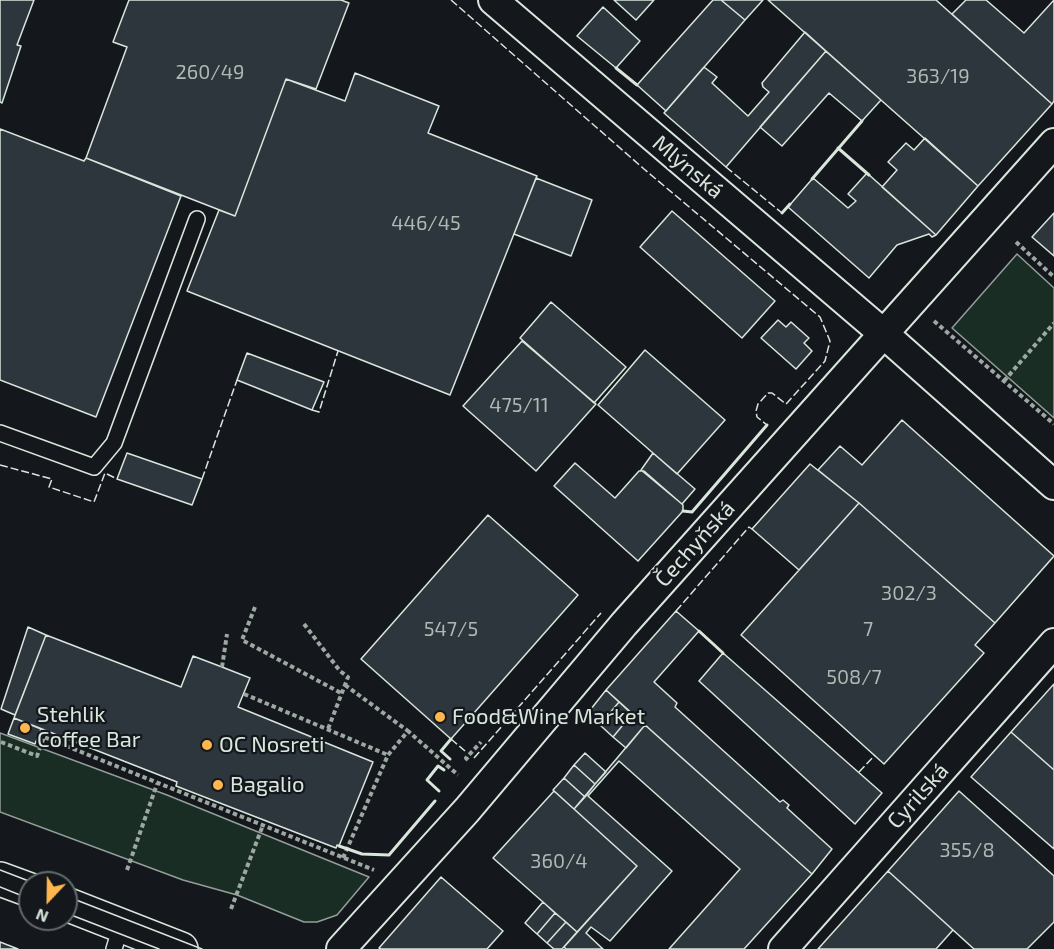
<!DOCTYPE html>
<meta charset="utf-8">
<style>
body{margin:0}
#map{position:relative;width:1054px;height:949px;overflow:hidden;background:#14181c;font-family:"Exo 2",sans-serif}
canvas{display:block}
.north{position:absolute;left:18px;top:871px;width:60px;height:60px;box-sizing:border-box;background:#14181c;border:2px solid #626a69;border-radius:50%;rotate:202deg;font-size:16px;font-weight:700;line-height:24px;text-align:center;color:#d8e6dc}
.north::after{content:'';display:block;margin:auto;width:21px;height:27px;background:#ffb74d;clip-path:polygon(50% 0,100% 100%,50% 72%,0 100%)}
</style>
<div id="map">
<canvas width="1054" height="949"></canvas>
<div class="north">N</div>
</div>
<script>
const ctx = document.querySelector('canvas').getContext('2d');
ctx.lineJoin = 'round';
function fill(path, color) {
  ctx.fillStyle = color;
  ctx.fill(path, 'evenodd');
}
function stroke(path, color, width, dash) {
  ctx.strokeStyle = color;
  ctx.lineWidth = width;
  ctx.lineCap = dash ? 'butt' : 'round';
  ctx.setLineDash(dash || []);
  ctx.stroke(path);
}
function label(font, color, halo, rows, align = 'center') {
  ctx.font = font + ' "Exo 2",sans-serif';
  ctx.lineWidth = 4.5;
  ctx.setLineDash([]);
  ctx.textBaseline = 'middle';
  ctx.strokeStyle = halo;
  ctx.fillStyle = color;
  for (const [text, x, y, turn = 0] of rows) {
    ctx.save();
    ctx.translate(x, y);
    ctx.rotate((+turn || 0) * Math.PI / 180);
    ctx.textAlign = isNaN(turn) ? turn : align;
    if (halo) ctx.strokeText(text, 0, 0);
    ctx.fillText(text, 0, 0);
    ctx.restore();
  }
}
const green = new Path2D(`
 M 1017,254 L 1054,288 L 1054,418 L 952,328 Z
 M 0,733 L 167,795 L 369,877 L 337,915 L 317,922 L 304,922 L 237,895 L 183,880 L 0,812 Z`);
const building = new Path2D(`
 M 0,0 L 34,0 L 17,45 L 21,46 L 2,103 L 0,102 Z
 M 129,0 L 341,0 L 349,3 L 316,89 L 286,79 L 235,216 L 86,158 L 127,47 L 113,42 Z
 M 614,0 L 654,0 L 636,20 Z
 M 713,0 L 721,0 L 745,20 L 666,111 L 637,85 Z
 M 721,0 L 763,0 L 745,20 Z
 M 768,0 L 936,0 L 1052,104 L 978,186 Z
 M 966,0 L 986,0 L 1024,33 L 1054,0 L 1054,101 L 1052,104 L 952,14 Z
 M 603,7 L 640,41 L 616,68 L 577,36 Z
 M 805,32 L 826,51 L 726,167 L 664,113 L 704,67 L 717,77 L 712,83 L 748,116 L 769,92 L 763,87 L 762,83 Z
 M 826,51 L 881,100 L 862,121 L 829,93 L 782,146 L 760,127 Z
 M 355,73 L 439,106 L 428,133 L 537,176 L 450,395 L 187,291 L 219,210 L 235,216 L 286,79 L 345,101 Z
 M 0,129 L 84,161 L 86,158 L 181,196 L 96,417 L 0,380 Z
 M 925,138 L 978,186 L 936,235 L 882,187 L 897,170 L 888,162 L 906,143 L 914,150 Z
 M 867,173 L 936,235 L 932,237 L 929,234 L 897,245 L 869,278 L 788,207 L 813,178 L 848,208 L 856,201 L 848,194 Z
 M 536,178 L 592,200 L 571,256 L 514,234 Z
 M 672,211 L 775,301 L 742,338 L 640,247 Z
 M 1054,213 L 1054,256 L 1032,237 Z
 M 551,302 L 626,367 L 594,403 L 520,338 Z
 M 778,320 L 786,327 L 791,322 L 809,338 L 804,343 L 812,351 L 796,369 L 761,338 Z
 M 522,341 L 596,404 L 536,471 L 463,406 Z
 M 645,350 L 725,420 L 677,474 L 598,405 Z
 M 247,353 L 324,382 L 312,410 L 237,380 Z
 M 902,420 L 1054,556 L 995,623 L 859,503 L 818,470 L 840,446 L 862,465 Z
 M 127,453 L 202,479 L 192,505 L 117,479 Z
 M 653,453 L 695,489 L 682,504 L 641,470 Z
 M 575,463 L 615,498 L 639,471 L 644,471 L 683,505 L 683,511 L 638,561 L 554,486 Z
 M 810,464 L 859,503 L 799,570 L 752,529 Z
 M 859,503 L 995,623 L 975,645 L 984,653 L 884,764 L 741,635 Z
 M 488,515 L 578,595 L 451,739 L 361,659 Z
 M 676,611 L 699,631 L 654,682 L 677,703 L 675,707 L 780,802 L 783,800 L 789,805 L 787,808 L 832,849 L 812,874 L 606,690 Z
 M 28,627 L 46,635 L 15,715 L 1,709 Z
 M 46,635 L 181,687 L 193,656 L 222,667 L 250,678 L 238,707 L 373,762 L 339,846 L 337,845 L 336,848 L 176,786 L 177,782 L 14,718 Z
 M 723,653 L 882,793 L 855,824 L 699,681 Z
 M 1054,684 L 1054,770 L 1011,732 Z
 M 606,690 L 619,702 L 600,725 L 587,714 Z
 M 619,702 L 632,714 L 613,737 L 600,725 Z
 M 632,714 L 645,725 L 626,748 L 613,737 Z
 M 14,718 L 41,729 L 35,744 L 8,734 Z
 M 645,725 L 812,874 L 744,949 L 669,949 L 740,869 L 619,761 L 588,796 L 672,871 L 610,941 L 591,927 L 586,933 L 603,949 L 566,949 L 564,947 L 637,866 L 574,809 Z
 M 1011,732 L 1054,770 L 1054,849 L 971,777 Z
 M 585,753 L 606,772 L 595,784 L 574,765 Z
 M 574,765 L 595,784 L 585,797 L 564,778 Z
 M 564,778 L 585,797 L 574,809 L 553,790 Z
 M 554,791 L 637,866 L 577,932 L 493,858 Z
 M 959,791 L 1054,876 L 1054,922 L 1027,949 L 974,949 L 888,871 Z
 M 888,871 L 953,930 L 936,949 L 818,949 Z
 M 441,877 L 503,931 L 487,949 L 381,949 L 379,948 Z
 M 543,902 L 555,913 L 537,934 L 525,923 Z
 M 555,913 L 566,922 L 547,943 L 537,934 Z
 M 566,922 L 577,932 L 562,949 L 554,949 L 547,943 Z
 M 0,942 L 18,949 L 0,949 Z`);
const path = new Path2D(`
 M 1016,242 L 1054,277
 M 934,321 L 1054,424
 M 1004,381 L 1054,323
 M 255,607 L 242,640 L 341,693
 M 304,624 L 340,671 L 348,677 L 328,729
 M 222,667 L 227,634
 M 345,685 L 408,731
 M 244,694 L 388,755
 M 1,742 L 37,756 L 44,737 L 374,870
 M 468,760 L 466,758 L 481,742
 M 343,858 L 388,755 L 408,731 L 458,775
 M 127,870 L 157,784
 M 231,909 L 263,825`);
const lane = new Path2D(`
 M 0,433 L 94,467 L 114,443 L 197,219
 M 114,949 L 121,926`);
const street = new Path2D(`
 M 493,0 L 884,334 L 1054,485
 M 341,949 L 467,810 L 624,624 L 1054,143
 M 783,949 L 1054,643`);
const secondary = new Path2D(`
 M 0,879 L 30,890
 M 66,904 L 181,949`);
const tram = new Path2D(`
 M 0,870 L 34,883
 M 0,887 L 30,899
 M 66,896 L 202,949
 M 66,913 L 159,949`);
const fence = new Path2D(`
 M 451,0 L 644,169 L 820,317 L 830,341 L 825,361 L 786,404 L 772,393 L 768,393 L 758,404 L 756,411 L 757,417 L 767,425
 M 726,167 L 782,213
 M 312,410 L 319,412 L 338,351
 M 0,465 L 52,479 L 49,487 L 94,502 L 105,473 L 117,479
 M 202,479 L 237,380
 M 676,611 L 749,527 L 752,529
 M 451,739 L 465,751
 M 474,758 L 601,613
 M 859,772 L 875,755`);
const wall = new Path2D(`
 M 616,68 L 637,85
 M 838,148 L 869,175
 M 812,179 L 862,121
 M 782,213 L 790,204
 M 683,511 L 692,512 L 767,425
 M 699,631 L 723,653
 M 450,759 L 441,751 L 451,739
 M 439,791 L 427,780 L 438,766 L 444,770
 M 339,846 L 362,854 L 389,855 L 435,801`);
const markers = [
 [440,717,6,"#ffb74d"],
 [25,728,6,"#ffb74d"],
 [207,745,6,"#ffb74d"],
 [218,785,6,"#ffb74d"]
];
const numberNames = [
 ["260/49",210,72],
 ["363/19",938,76],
 ["446/45",426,223],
 ["475/11",519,405],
 ["302/3",909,593],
 ["547/5",451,629],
 ["7",868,629],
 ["508/7",854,677],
 ["355/8",967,850],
 ["360/4",559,861]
];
const streetNames = [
 ["Mlýnská",688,167,40],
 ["Čechyňská",695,544,-48],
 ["Cyrilská",918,796,-48]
];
const poiNames = [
 ["Stehlik",37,715],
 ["Coffee Bar",37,740],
 ["Food&Wine Market",452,717],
 ["OC Nosreti",219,745],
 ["Bagalio",230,785]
];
fill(green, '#1a2d24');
stroke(green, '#939e99', 1.5);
fill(building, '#2c363c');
stroke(building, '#d8e6dc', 1.5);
stroke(lane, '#d8e6dc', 18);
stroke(street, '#d8e6dc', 32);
stroke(secondary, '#d8e6dc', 36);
stroke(path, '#9da8a2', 4, [4.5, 3]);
stroke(lane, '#14181c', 15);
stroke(street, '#14181c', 28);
stroke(secondary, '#14181c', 33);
stroke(tram, '#d8e6dc', 1.5);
stroke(fence, '#d8e6dc', 1.5, [8, 3]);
stroke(wall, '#d8e6dc', 3);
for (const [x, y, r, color] of markers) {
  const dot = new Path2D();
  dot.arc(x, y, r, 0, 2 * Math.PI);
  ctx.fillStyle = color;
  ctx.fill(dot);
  stroke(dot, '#14181c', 2);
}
label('20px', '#adbab4', null, numberNames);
label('22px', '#d8e6dc', '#14181c', streetNames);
label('22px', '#d8e6dc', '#14181c', poiNames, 'left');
</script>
